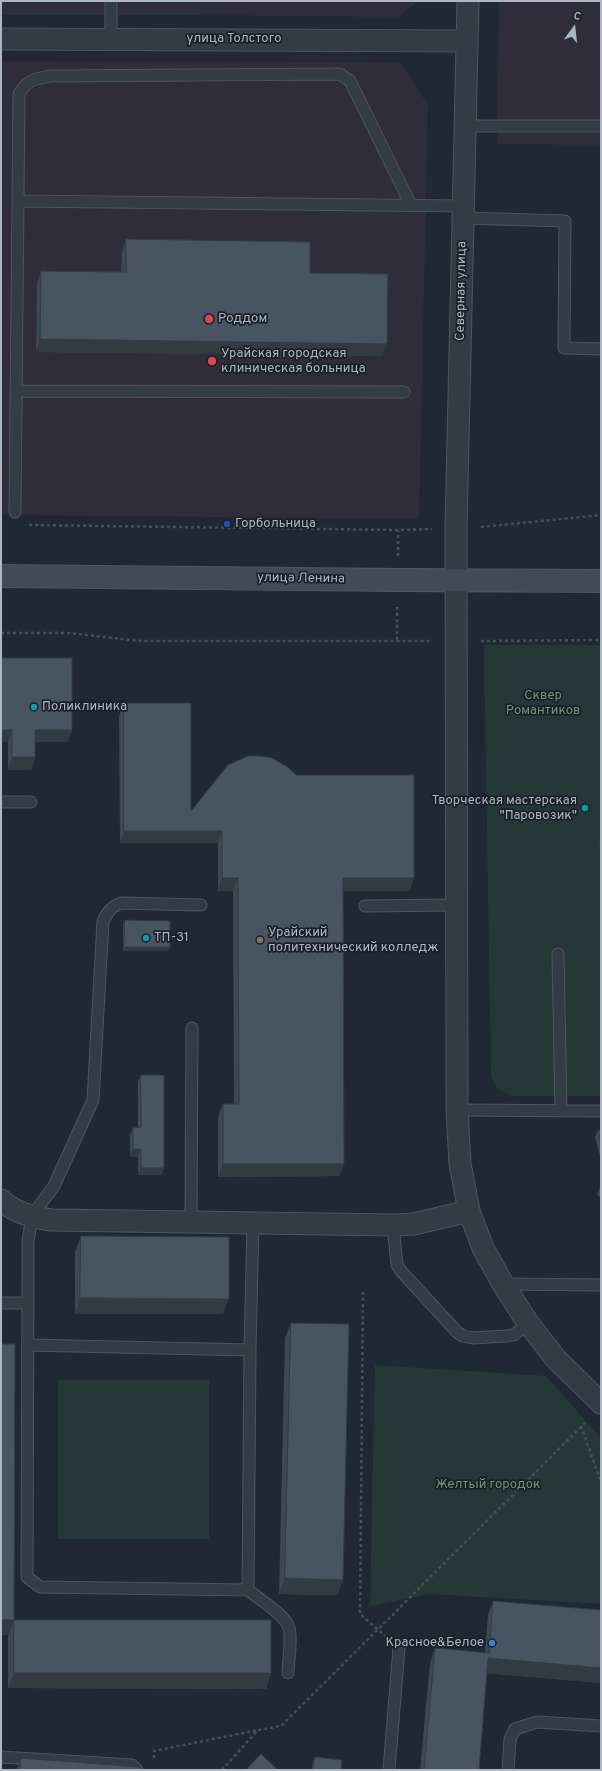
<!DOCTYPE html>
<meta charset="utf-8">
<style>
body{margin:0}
#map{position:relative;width:602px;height:1771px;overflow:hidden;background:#202933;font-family:Overpass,sans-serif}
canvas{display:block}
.frame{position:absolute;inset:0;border:2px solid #adb6c1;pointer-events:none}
.north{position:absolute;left:554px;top:8px;width:40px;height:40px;-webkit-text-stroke:3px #192028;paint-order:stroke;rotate:15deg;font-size:11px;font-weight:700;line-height:16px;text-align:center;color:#adb6c1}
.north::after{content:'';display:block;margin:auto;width:14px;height:18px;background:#adb6c1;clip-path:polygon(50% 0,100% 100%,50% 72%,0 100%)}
</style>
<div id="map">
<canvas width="602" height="1771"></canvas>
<div class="frame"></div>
<div class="north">С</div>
</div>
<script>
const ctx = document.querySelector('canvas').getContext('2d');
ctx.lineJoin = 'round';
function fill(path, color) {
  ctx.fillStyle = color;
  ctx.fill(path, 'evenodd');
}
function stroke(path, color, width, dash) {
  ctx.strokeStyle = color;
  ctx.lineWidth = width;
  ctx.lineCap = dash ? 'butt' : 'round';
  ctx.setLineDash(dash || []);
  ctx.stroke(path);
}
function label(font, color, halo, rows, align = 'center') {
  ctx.font = font + ' Overpass,sans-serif';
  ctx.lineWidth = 3.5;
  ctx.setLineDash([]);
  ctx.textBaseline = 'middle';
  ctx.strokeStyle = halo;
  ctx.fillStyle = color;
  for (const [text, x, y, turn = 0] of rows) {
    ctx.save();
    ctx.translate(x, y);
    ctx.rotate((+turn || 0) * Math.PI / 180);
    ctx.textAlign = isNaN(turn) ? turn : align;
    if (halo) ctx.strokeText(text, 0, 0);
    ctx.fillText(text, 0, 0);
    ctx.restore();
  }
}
const medical = new Path2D(`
 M 1,1 L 418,1 L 399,17 L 184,15 L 1,15 Z
 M 499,1 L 601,1 L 601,145 L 497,144 Z
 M 1,61 L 400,62 L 428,105 L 419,519 L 1,515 Z`);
const green = new Path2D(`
 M 484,645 L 601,645 L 601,1096 L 511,1096 L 497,1088 L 491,1077 Z
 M 375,1365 L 546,1376 L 601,1438 L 601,1604 L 429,1594 L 370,1606 Z
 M 58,1380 L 209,1380 L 209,1539 L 58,1539 Z`);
const path = new Path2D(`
 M 29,525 L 398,530 L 432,529
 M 481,527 L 601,515
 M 398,556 L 398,530
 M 1,633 L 68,633 L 141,641 L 432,641
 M 397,640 L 397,605
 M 481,641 L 601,640
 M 363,1292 L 360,1614 L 385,1636
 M 581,1426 L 601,1482
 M 154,1758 L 154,1751 L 258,1730
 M 222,1770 L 258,1730 L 281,1726 L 586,1422`);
const service = new Path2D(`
 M 111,38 L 111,1
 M 466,126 L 601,126
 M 19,201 L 464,206
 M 464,218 L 565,221 L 564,348 L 601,349
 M 16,391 L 404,392
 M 15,512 L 19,94 C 28,79 35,79 51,76 L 340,74 L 350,81 L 411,205
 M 1,802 L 31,802
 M 201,905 L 121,903 C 111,907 107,912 103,922 L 93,1100 L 54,1186 L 32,1216 L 28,1241 L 28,1262 L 27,1577 L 40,1587 L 248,1590 L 250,1350 L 253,1223
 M 365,906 L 456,905
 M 558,954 L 561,1111
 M 457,1110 L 601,1111
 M 191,1222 L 192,1028
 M 393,1225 L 397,1265 L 401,1271 L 457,1332 L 463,1336 L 473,1338 L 506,1336 L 514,1335 L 528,1323
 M 503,1284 L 601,1285
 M 1,1303 L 28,1303
 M 28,1345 L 250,1350
 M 248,1590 C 259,1599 282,1613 288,1625 C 293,1636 288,1661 288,1673
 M 1,1757 L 132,1765 L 137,1770
 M 389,1770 L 399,1648
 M 508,1770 L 510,1739 L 515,1729 L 537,1722 L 601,1726`);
const minor = new Path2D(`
 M 468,1 L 456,528 L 457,1110 L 460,1164 L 469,1211 L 483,1248 L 503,1284 L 528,1323 L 556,1359 L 601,1403
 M 1,39 L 467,41
 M 1,1200 C 15,1213 34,1218 52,1220 L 393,1225 L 414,1224 L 469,1211`);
const secondary = new Path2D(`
 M 1,576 L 398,580 L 601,581`);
const wall = new Path2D(`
 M 126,239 L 310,273 L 387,344 L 382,356 L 36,352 L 37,283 L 41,271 L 121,272 L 122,252 Z
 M 1,658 L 68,742 L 35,742 L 35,757 L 31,770 L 8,770 L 8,742 L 1,742 Z
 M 124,703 L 191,811 L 410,891 L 343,891 L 344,1164 L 339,1176 L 218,1177 L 218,1117 L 223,1104 L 234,1104 L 233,891 L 218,891 L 218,843 L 120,843 L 119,716 Z
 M 601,839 L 601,846 L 599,843 Z
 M 125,920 L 170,947 L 168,951 L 123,951 L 123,924 Z
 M 141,1075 L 162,1175 L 138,1175 L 138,1157 L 130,1156 L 130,1135 L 133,1128 L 138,1128 L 138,1082 Z
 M 598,1130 L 601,1131 L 601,1160 L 595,1137 Z
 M 601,1184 L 601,1199 L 597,1194 Z
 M 81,1236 L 223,1314 L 75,1314 L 75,1252 Z
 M 291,1323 L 343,1580 L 337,1595 L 279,1594 L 285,1338 Z
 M 493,1601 L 601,1610 L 601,1683 L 487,1673 L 479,1770 L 420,1770 L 430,1663 L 435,1648 L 485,1653 L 488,1615 Z
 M 14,1620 L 271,1673 L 266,1689 L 8,1688 L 8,1635 Z
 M 315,1757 L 341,1770 L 312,1770 L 313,1761 Z
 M 21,1758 L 140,1770 L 17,1770 Z`);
const shadedWall = new Path2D(`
 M 40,339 L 387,344 L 382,356 L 36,352 Z
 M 1,730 L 12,730 L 8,742 L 1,742 Z
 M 35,730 L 72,730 L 68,742 L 30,742 Z
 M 12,757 L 35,757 L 31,770 L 8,770 Z
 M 124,831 L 222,831 L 218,843 L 120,843 Z
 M 222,878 L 238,878 L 233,891 L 218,891 Z
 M 343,878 L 414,878 L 410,891 L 338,891 Z
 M 124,947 L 170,947 L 168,951 L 123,951 Z
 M 133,1149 L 141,1149 L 138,1157 L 130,1156 Z
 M 223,1164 L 344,1164 L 339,1176 L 218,1177 Z
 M 141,1168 L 164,1168 L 162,1175 L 138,1175 Z
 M 80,1298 L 229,1299 L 223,1314 L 75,1314 Z
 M 285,1578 L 343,1580 L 337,1595 L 279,1594 Z
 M 1,1620 L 14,1620 L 8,1635 L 1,1635 Z
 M 488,1658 L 601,1668 L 601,1683 L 483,1673 Z
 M 14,1673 L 271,1673 L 266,1689 L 8,1688 Z`);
const building = new Path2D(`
 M 126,239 L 310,242 L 310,273 L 388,274 L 387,344 L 40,339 L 41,271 L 126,272 Z
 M 1,658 L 72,658 L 72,730 L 35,730 L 35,757 L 12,757 L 12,730 L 1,730 Z
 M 124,703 L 191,703 L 191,811 L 228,765 L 248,756 L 260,756 L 272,758 L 289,768 L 296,775 L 414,775 L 414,878 L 343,878 L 344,1164 L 223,1164 L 223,1104 L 239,1104 L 238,878 L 222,878 L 222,831 L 124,831 Z
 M 125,920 L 170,921 L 170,947 L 124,947 Z
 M 141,1075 L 164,1075 L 164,1168 L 141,1168 L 141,1149 L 133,1149 L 133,1128 L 141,1127 Z
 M 598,1130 L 601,1131 L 601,1142 Z
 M 81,1236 L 229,1237 L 229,1299 L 80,1298 Z
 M 291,1323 L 349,1324 L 343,1580 L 285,1578 Z
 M 1,1344 L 15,1344 L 14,1620 L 1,1620 Z
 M 493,1601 L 601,1610 L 601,1668 L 488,1658 L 479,1770 L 424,1770 L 435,1648 L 489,1653 Z
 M 14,1620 L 271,1620 L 271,1673 L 14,1673 Z
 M 261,1754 L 278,1770 L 246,1770 Z
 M 315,1757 L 342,1760 L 341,1770 L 313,1770 Z
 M 21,1758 L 140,1767 L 140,1770 L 20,1770 Z`);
const markers = [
 [209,319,5,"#e0444e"],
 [212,361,5,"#e0444e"],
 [227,524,4,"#1a4fb4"],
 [34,707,4,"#0f9aa8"],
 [585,808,4,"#0f9aa8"],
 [146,938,4,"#0f9aa8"],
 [260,940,4,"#8d6e63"],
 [492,1643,4,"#3f7fe0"]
];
const streetNames = [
 ["улица Толстого",234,39],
 ["Северная улица",462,291,-89],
 ["улица Ленина",301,579,1]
];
const poiNames = [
 ["Роддом",218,319],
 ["Урайская городская",221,354],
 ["клиническая больница",221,369],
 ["Горбольница",235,524],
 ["Поликлиника",42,707],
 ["Творческая мастерская",577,801,"right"],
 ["\"Паровозик\"",577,816,"right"],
 ["Урайский",268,933],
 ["политехнический колледж",268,948],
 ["ТП-31",154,938],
 ["Красное&Белое",484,1643,"right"]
];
const parkNames = [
 ["Сквер",543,696],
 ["Романтиков",543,711],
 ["Желтый городок",488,1485]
];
fill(medical, '#2e2d39');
fill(green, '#253736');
stroke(service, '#4e565f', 13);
stroke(minor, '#4e565f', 23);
stroke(secondary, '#4e565f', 24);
stroke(path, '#415354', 2.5, [3, 3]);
stroke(service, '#333b44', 11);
stroke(minor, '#333b44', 21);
stroke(secondary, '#414b57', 22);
fill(wall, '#3e4852');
fill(shadedWall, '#323b42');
fill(building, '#48545f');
stroke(building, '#323b42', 1);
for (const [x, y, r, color] of markers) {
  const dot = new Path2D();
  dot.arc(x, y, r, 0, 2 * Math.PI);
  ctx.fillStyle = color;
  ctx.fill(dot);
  stroke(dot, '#192028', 1.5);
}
label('13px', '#adb6c1', '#192028', streetNames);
label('13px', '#adb6c1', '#192028', poiNames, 'left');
label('13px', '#6f9575', '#192028', parkNames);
</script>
